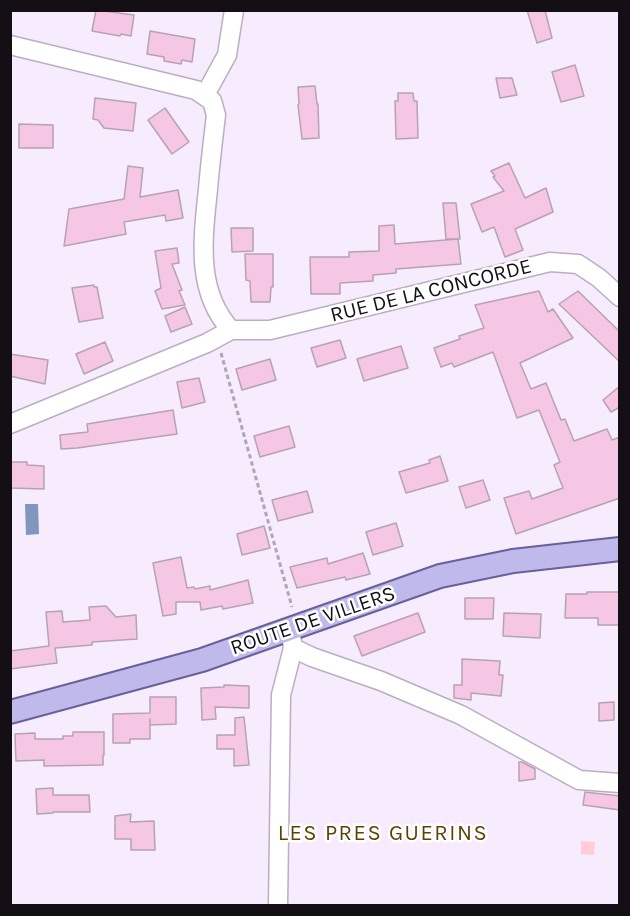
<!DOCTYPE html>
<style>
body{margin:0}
#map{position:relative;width:630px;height:916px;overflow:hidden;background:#f7ebfe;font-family:Karla,sans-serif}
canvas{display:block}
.frame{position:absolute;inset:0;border:12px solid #130f15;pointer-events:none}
</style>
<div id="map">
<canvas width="630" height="916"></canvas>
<div class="frame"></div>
</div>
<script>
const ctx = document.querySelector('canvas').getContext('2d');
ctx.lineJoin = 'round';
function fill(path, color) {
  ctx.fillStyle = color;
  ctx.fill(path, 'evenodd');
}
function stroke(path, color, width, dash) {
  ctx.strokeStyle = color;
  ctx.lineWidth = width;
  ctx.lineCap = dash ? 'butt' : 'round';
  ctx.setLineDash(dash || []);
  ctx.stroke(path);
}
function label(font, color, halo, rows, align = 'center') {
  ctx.font = font + ' Karla,sans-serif';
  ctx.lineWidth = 5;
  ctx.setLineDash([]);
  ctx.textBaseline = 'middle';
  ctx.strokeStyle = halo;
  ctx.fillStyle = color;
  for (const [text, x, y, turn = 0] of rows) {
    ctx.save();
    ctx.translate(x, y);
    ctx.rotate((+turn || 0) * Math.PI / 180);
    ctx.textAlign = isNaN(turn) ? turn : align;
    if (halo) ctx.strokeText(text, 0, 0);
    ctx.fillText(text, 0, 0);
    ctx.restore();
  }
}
const green = new Path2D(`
 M 581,841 L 595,842 L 594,855 L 581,854 Z`);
const water = new Path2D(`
 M 25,504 L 38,504 L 39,534 L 26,535 Z`);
const building = new Path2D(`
 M 96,10 L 134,15 L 131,36 L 121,34 L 120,36 L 92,31 Z
 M 527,10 L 545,10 L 552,38 L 537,43 Z
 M 150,31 L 195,39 L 192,62 L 182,60 L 181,64 L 164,61 L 164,57 L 147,54 Z
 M 575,65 L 584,96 L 561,102 L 552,72 Z
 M 496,78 L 512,78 L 517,95 L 500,98 Z
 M 315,86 L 317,104 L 318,104 L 319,138 L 302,139 L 298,105 L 299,104 L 298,87 Z
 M 398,93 L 413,93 L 414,101 L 417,101 L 418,138 L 396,139 L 395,101 L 398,101 Z
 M 95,98 L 136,103 L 133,131 L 104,128 L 98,120 L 93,119 Z
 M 165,108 L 189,142 L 172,154 L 148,120 Z
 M 19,124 L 53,125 L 53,148 L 19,148 Z
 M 509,163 L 525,198 L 546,188 L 553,212 L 515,229 L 523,250 L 505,257 L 494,227 L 482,232 L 471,204 L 504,191 L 493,177 L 495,176 L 491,171 Z
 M 128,166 L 143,168 L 140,197 L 178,190 L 183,218 L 166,221 L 165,215 L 124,222 L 126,234 L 64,246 L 69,209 L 124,199 Z
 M 443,203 L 456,203 L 460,239 L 446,239 Z
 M 394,225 L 395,244 L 458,239 L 461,264 L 396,269 L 396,273 L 373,275 L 373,281 L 340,283 L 340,294 L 311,294 L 310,257 L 349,257 L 349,252 L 379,251 L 379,226 Z
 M 231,228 L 253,228 L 253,251 L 232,252 Z
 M 177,248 L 179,263 L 172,264 L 182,290 L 179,291 L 185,305 L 162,309 L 155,291 L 161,288 L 155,251 Z
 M 245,254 L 273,254 L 273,287 L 271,287 L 270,302 L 251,302 L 250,281 L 246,280 Z
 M 94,285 L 94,287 L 97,287 L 103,318 L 79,322 L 72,288 Z
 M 539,291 L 548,312 L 553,309 L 573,338 L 520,363 L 531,389 L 546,383 L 561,420 L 565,419 L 574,441 L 607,429 L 612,440 L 620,437 L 620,498 L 516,534 L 504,498 L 529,491 L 532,499 L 563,488 L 554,465 L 560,462 L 539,410 L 517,418 L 493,352 L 454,367 L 452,363 L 441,367 L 434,348 L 460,339 L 459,336 L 484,328 L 475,305 Z
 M 578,291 L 620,332 L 620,362 L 559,304 Z
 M 185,307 L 192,324 L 171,332 L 165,316 Z
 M 340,340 L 346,358 L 317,367 L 311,348 Z
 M 105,342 L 113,361 L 84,374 L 76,354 Z
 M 401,346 L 408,368 L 364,381 L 357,359 Z
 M 10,354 L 48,360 L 45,384 L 10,376 Z
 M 270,359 L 276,380 L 242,390 L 236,369 Z
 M 199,378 L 205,402 L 182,408 L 177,382 Z
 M 620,386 L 620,407 L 611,412 L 603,400 Z
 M 173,410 L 177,434 L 77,448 L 61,449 L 60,435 L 88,432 L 87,424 Z
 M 289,426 L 295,447 L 260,457 L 254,436 Z
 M 440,456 L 448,481 L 406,493 L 399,472 L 430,463 L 429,460 Z
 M 10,462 L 27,462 L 27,465 L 44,466 L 44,489 L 10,488 Z
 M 483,480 L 490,500 L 466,508 L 459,487 Z
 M 307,491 L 313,512 L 278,521 L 272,500 Z
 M 396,523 L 403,546 L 373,555 L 366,532 Z
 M 264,526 L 270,548 L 242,555 L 237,534 Z
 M 363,553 L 370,574 L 346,580 L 345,577 L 297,588 L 290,567 L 327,558 L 328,564 Z
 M 181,557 L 187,588 L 194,587 L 195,589 L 210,586 L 210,590 L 248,580 L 253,603 L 223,609 L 222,606 L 201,610 L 200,602 L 176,602 L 176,614 L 163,616 L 153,563 Z
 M 587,592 L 620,592 L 620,625 L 598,625 L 598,618 L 565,618 L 566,594 L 587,594 Z
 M 465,598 L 494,598 L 493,619 L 465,619 Z
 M 106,606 L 116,617 L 136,615 L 137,639 L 92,642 L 92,645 L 55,648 L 57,663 L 10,669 L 10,651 L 49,646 L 46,612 L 62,611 L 63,622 L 90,620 L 89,607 Z
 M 418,613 L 425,632 L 362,656 L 354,636 Z
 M 504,613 L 541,614 L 540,638 L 503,636 Z
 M 462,659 L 500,661 L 499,675 L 503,675 L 501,696 L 471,693 L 471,700 L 454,698 L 454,685 L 462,685 Z
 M 224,685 L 249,686 L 249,708 L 215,707 L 216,719 L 202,720 L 201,688 L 224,687 Z
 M 150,697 L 176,697 L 176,724 L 150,725 L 150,719 L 150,739 L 130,739 L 130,743 L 113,743 L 113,714 L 150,713 Z
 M 614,702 L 614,720 L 599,721 L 599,703 Z
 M 244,717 L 249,765 L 234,766 L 234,749 L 217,749 L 217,735 L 235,735 L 235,718 Z
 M 73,732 L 104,732 L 104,755 L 103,755 L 103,765 L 44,766 L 44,760 L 16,761 L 15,734 L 35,733 L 35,739 L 63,739 L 63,736 L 73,736 Z
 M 519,762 L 522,762 L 535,769 L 535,779 L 519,781 Z
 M 53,788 L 53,795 L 89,795 L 90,812 L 53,812 L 53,813 L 37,814 L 36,789 Z
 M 585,792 L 620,796 L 620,810 L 583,805 Z
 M 131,814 L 130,822 L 154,821 L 155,850 L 131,850 L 131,839 L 115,839 L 115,816 Z`);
const path = new Path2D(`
 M 221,353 L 292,607`);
const minor = new Path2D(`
 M 10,45 L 196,90 L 212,101 L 216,115 C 213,140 210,165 208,189 C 203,238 195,291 231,330
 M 205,95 L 227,55 L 234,10
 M 10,424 L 207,343 L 231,330 L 270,330 L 550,262 L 578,264 L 599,278 L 620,297
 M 293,648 L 312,657 L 381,681 L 461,715 L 579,780 L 620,783
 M 278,906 L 281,695 L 293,648 L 291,636`);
const major = new Path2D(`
 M 10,712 L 202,660 L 440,576 L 513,561 L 620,549`);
const streetNames = [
 ["RUE DE LA CONCORDE",431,291,-14],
 ["ROUTE DE VILLERS",313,621,-19]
];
const neighbourhoodNames = [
 ["LES PRES GUERINS",383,834]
];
fill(green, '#fecdd6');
fill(water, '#8096be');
fill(building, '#f5c7e5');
stroke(building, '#b7a3af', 1.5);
stroke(minor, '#baaec0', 21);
stroke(major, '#686099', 26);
stroke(path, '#b0a7b5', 3, [4.5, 3]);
stroke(minor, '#fff', 18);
stroke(major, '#c0baec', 22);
label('21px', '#130f15', '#fff', streetNames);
ctx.letterSpacing = '1.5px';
label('22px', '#5c4304', '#fff', neighbourhoodNames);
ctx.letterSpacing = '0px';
</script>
